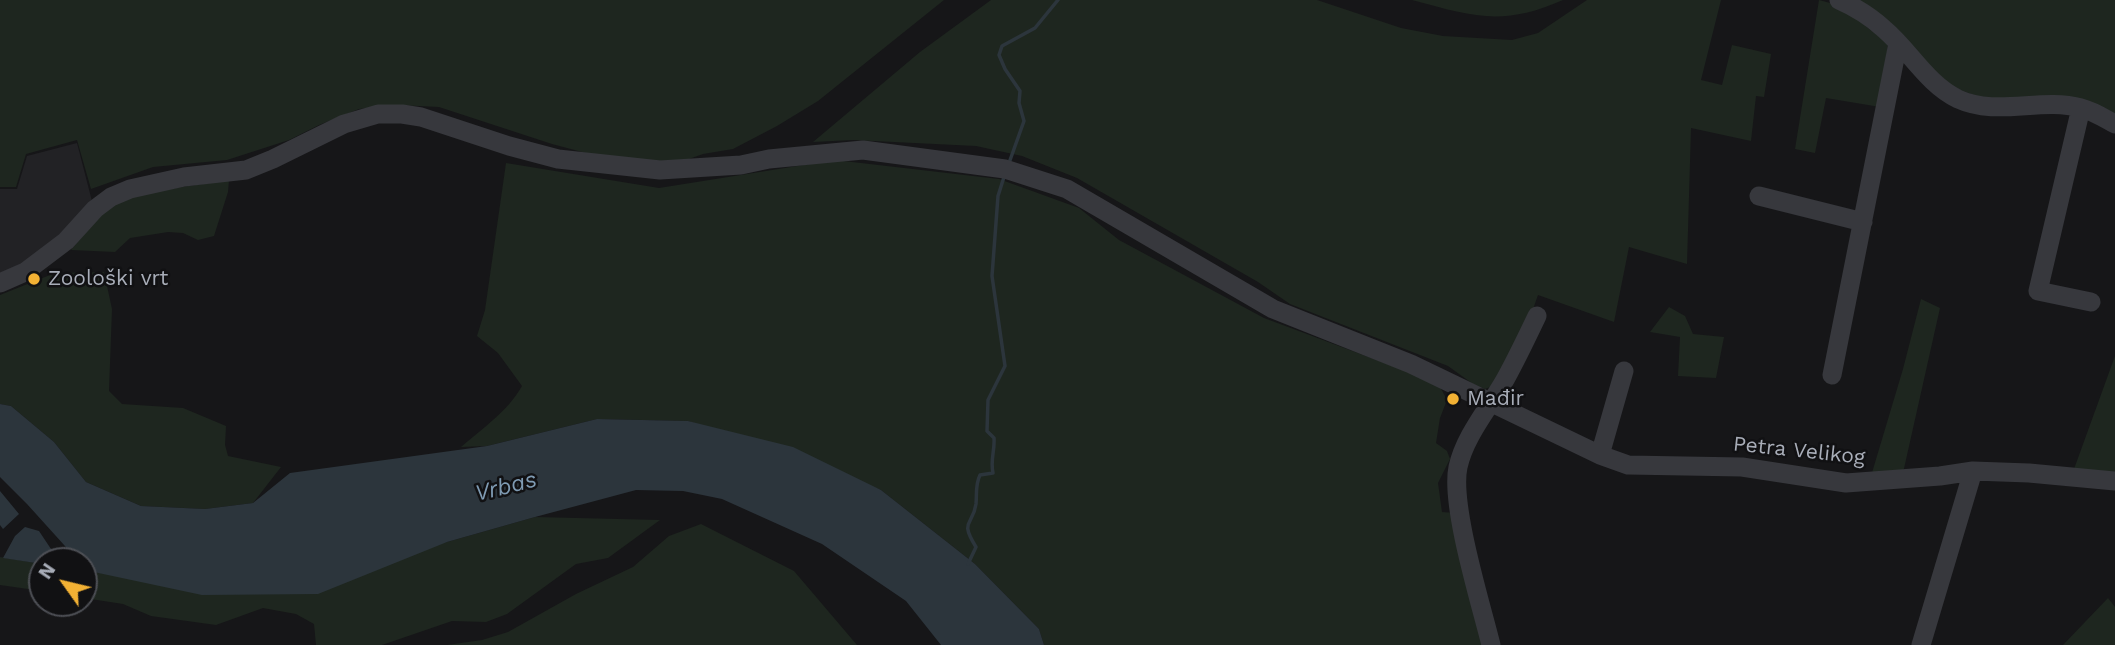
<!DOCTYPE html>
<meta charset="utf-8">
<style>
body{margin:0}
#map{position:relative;width:2115px;height:645px;overflow:hidden;background:#161618;font-family:"Work Sans",sans-serif}
canvas{display:block}
.north{position:absolute;left:28px;top:547px;width:70px;height:70px;box-sizing:border-box;background:#111113;border:2px solid #4d4f55;border-radius:50%;rotate:304deg;font-size:19px;font-weight:700;line-height:28px;text-align:center;color:#a8adb8}
.north::after{content:'';display:block;margin:auto;width:24px;height:32px;background:#f2b134;clip-path:polygon(50% 0,100% 100%,50% 72%,0 100%)}
</style>
<div id="map">
<canvas width="2115" height="645"></canvas>
<div class="north">N</div>
</div>
<script>
const ctx = document.querySelector('canvas').getContext('2d');
ctx.lineJoin = 'round';
function fill(path, color) {
  ctx.fillStyle = color;
  ctx.fill(path, 'evenodd');
}
function stroke(path, color, width, dash) {
  ctx.strokeStyle = color;
  ctx.lineWidth = width;
  ctx.lineCap = dash ? 'butt' : 'round';
  ctx.setLineDash(dash || []);
  ctx.stroke(path);
}
function label(font, color, halo, rows, align = 'center') {
  ctx.font = font + ' "Work Sans",sans-serif';
  ctx.lineWidth = 5;
  ctx.setLineDash([]);
  ctx.textBaseline = 'middle';
  ctx.strokeStyle = halo;
  ctx.fillStyle = color;
  for (const [text, x, y, turn = 0] of rows) {
    ctx.save();
    ctx.translate(x, y);
    ctx.rotate((+turn || 0) * Math.PI / 180);
    ctx.textAlign = isNaN(turn) ? turn : align;
    if (halo) ctx.strokeText(text, 0, 0);
    ctx.fillText(text, 0, 0);
    ctx.restore();
  }
}
const built = new Path2D(`
 M 77,143 L 94,209 L 66,240 L 0,275 L 0,189 L 17,189 L 27,156 Z`);
const green = new Path2D(`
 M 0,0 L 944,0 L 818,101 L 777,126 L 733,149 L 703,154 L 672,165 L 612,160 L 552,144 L 439,107 L 398,105 L 359,109 L 319,125 L 289,140 L 227,160 L 153,167 L 91,189 L 77,140 L 26,154 L 16,187 L 0,187 Z
 M 991,0 L 1317,0 L 1401,28 L 1443,36 L 1512,40 L 1538,33 L 1587,0 L 1721,0 L 1701,80 L 1722,85 L 1732,45 L 1771,54 L 1764,97 L 1756,96 L 1751,141 L 1691,128 L 1687,264 L 1629,247 L 1614,322 L 1538,295 L 1532,312 L 1493,386 L 1485,389 L 1473,384 L 1448,366 L 1290,304 L 1258,282 L 1077,178 L 1022,156 L 976,146 L 853,140 L 813,142 L 920,52 Z
 M 1412,0 L 1563,0 C 1502,27 1472,16 1412,0 Z
 M 1819,0 L 1841,6 L 1888,44 L 1880,107 L 1826,98 L 1815,153 L 1795,149 Z
 M 1856,0 L 2115,0 L 2115,115 C 2069,110 1991,107 1952,86 Z
 M 835,160 L 999,179 L 1079,208 L 1119,240 L 1264,318 L 1438,383 L 1447,400 L 1440,418 L 1436,443 L 1447,451 L 1450,459 L 1438,483 L 1442,512 L 1455,513 L 1483,645 L 1044,645 L 1039,629 L 975,564 L 881,490 L 688,421 L 597,419 L 487,446 L 461,447 C 483,428 508,411 522,386 L 498,353 L 477,336 L 485,310 L 506,163 L 659,188 Z
 M 229,180 L 228,192 L 214,236 L 198,240 L 183,233 L 168,232 L 130,238 L 115,252 L 71,250 C 85,234 98,214 116,203 C 138,191 201,185 229,180 Z
 M 104,272 L 112,309 L 109,391 L 122,404 L 183,408 L 226,426 L 225,445 L 228,456 L 281,467 L 253,503 L 205,509 L 141,506 L 86,482 L 54,442 L 11,406 L 0,404 L 0,295 L 55,273 Z
 M 1921,299 L 1940,308 L 1903,473 L 1871,476 L 1903,369 Z
 M 1669,307 L 1685,316 L 1693,334 L 1724,337 L 1716,378 L 1678,376 L 1680,337 L 1650,332 Z
 M 2115,356 L 2115,472 L 2074,469 Z
 M 535,517 L 660,520 L 608,558 L 576,564 L 507,614 L 486,622 L 452,621 L 382,645 L 316,645 L 314,624 L 296,614 L 263,608 L 216,625 L 151,616 L 123,604 L 84,598 L 84,570 L 107,574 L 447,542 Z
 M 701,524 L 794,571 L 857,645 L 447,645 L 482,640 L 508,632 L 576,594 L 633,567 L 669,536 Z
 M 0,557 L 42,564 L 42,591 L 0,585 Z
 M 2108,598 L 2115,607 L 2115,645 L 2063,645 Z`);
const water = new Path2D(`
 M 0,404 L 11,406 L 54,442 L 86,482 L 141,506 L 205,509 L 253,503 L 290,473 L 487,446 L 597,419 L 688,421 L 793,447 L 881,490 L 975,564 L 1039,629 L 1044,645 L 941,645 L 906,601 L 822,544 L 722,499 L 683,491 L 636,490 L 535,517 L 447,542 L 318,594 L 202,595 L 89,571 L 84,566 L 84,561 L 79,561 L 74,556 L 27,504 L 0,477 Z
 M 0,491 L 19,514 L 3,529 L 0,525 Z
 M 25,527 L 39,531 L 59,561 L 42,561 L 42,564 L 3,558 L 15,536 Z`);
const stream = new Path2D(`
 M 1009,163 L 1024,121 L 1019,103 L 1020,91 L 1005,69 L 999,55 L 1002,46 L 1035,28 L 1058,0
 M 968,564 L 976,547 C 959,520 973,526 976,504 C 977,494 975,485 980,475 L 993,473 C 990,460 995,451 994,438 L 987,431 L 988,400 L 1005,366 L 992,276 L 998,196 L 1004,177`);
const minor = new Path2D(`
 M 1839,0 C 1855,7 1871,17 1884,29 C 1910,51 1927,84 1958,99 C 1997,117 2041,97 2081,108 C 2093,111 2104,118 2115,124
 M 2081,108 L 2038,291 L 2091,302
 M 1759,196 L 1863,222
 M 0,283 L 25,272 L 66,241 L 95,209 L 111,197 L 130,189 L 184,177 L 246,170 L 273,159 L 344,124 L 378,114 L 402,114 L 421,117 L 509,146 L 558,159 L 660,170 L 741,165 L 769,159 L 863,150 L 1005,169 L 1067,189 L 1273,309 L 1411,364 L 1600,455 L 1628,465 L 1742,467 L 1846,483 L 1940,476 L 1973,471 L 2029,473 L 2115,481
 M 1832,375 L 1898,43
 M 1600,455 L 1624,371
 M 1491,645 C 1481,604 1450,505 1458,467 C 1465,435 1490,407 1506,378 C 1517,358 1527,337 1537,316
 M 1921,645 L 1973,471`);
const markers = [
 [34,279,7,"#f2b134"],
 [1453,399,7,"#f2b134"]
];
const poiNames = [
 ["Zoološki vrt",48,279],
 ["Mađir",1467,399]
];
const streetNames = [
 ["Petra Velikog",1799,451,6]
];
const waterNames = [
 ["Vrbas",506,487,-14]
];
fill(built, '#222225');
fill(green, '#1e261f');
fill(water, '#2c353c');
stroke(stream, '#2c353c', 3.5);
stroke(minor, '#37383d', 19);
for (const [x, y, r, color] of markers) {
  const dot = new Path2D();
  dot.arc(x, y, r, 0, 2 * Math.PI);
  ctx.fillStyle = color;
  ctx.fill(dot);
  stroke(dot, '#111113', 2.5);
}
label('21px', '#a8adb8', '#111113', poiNames, 'left');
label('21px', '#a8adb8', '#111113', streetNames);
label('italic 23px', '#7f9bb3', '#111113', waterNames);
</script>
